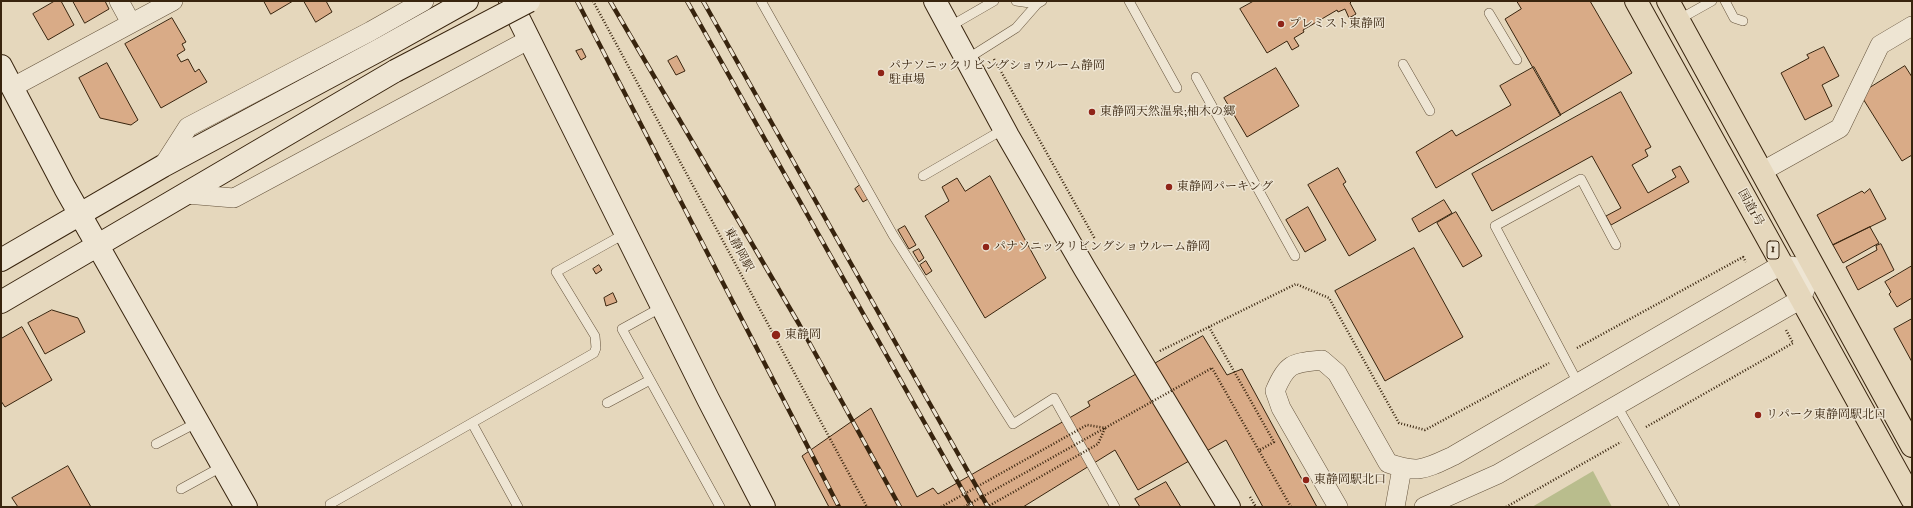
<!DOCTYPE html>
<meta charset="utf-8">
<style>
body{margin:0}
#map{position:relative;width:1913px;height:508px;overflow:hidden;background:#e5d7bc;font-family:"IM FELL Double Pica",serif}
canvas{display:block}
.frame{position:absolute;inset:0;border:2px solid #38240e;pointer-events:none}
</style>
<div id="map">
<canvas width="1913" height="508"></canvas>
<div class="frame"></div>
</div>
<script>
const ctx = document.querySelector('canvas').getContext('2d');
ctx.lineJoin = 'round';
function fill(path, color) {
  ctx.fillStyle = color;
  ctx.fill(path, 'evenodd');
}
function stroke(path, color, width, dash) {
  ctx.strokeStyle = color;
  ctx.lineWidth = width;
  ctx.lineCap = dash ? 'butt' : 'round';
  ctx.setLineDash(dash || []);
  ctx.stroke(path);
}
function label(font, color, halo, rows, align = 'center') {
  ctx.font = font + ' "IM FELL Double Pica","Noto Serif JP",serif';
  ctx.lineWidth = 3;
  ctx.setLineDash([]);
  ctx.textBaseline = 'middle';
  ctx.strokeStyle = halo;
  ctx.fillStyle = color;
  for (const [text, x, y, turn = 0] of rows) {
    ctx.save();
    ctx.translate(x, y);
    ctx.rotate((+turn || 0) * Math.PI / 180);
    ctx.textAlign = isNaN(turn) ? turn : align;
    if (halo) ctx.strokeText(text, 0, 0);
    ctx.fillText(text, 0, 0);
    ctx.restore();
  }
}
const green = new Path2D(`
 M 1593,471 L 1612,507 L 1532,507 Z`);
const building = new Path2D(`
 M 55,1 L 61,1 L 74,25 L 48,40 L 33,14 Z
 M 73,1 L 105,1 L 109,9 L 85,23 Z
 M 264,1 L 293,1 L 271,14 Z
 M 304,1 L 326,1 L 332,12 L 316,22 Z
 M 1254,1 L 1352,1 L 1350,3 L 1356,14 L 1349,18 L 1345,9 L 1338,12 L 1337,10 L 1303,30 L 1304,32 L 1294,38 L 1299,46 L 1292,50 L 1287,41 L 1267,53 L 1240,9 Z
 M 1517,1 L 1590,1 L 1632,73 L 1560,115 L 1505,19 L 1521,9 Z
 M 172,18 L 186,42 L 182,44 L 185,50 L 177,55 L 181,62 L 188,59 L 195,72 L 199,69 L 207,82 L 161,108 L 125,44 Z
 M 1824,47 L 1839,76 L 1822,85 L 1832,106 L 1805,120 L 1781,73 L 1809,58 L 1807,55 Z
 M 582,49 L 586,57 L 581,60 L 576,51 Z
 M 677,56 L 685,71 L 676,75 L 668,61 Z
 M 107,63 L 138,120 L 131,125 L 100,118 L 79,78 Z
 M 1905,66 L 1912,77 L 1912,155 L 1902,161 L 1860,94 Z
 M 1534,67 L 1561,115 L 1436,188 L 1416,152 L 1452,130 L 1456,136 L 1511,105 L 1500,86 Z
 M 1276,68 L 1299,106 L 1247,137 L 1224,98 Z
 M 1621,92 L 1651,147 L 1645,150 L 1648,156 L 1632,165 L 1648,193 L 1676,177 L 1672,170 L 1680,166 L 1689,182 L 1611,225 L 1606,216 L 1621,208 L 1592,156 L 1492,211 L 1472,174 Z
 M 1338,168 L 1346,182 L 1343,184 L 1376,240 L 1349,256 L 1308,185 Z
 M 990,176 L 1046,278 L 985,318 L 925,216 L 949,201 L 942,187 L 957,178 L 965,191 Z
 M 860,185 L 868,199 L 863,202 L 855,189 Z
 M 1870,189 L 1886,219 L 1833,245 L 1817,215 L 1862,191 L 1864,193 Z
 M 1444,200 L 1452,213 L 1419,232 L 1412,219 Z
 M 1308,207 L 1326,240 L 1305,252 L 1286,220 Z
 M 1456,212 L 1482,256 L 1463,267 L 1437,223 Z
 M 905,226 L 916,245 L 909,249 L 898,230 Z
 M 1870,227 L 1879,243 L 1843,263 L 1833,245 Z
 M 1881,244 L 1894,270 L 1858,290 L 1846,267 L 1877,250 L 1876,246 Z
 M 1414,248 L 1463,337 L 1385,381 L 1335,291 Z
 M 919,249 L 924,258 L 919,262 L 913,252 Z
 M 926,261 L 932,271 L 926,275 L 920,265 Z
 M 599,265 L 602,270 L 596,274 L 593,269 Z
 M 1912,266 L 1912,298 L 1897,307 L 1889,294 L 1891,292 L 1885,282 Z
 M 613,293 L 617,302 L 606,306 L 604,298 Z
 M 52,310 L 78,318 L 85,332 L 45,354 L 28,323 Z
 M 1912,319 L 1912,362 L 1894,329 Z
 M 22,327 L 52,380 L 5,407 L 1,401 L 1,339 Z
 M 1203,336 L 1227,375 L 1242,369 L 1317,507 L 1263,507 L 1226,440 L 1138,490 L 1115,450 L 1023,507 L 829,507 L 802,456 L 871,408 L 917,497 L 933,488 L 938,494 L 1090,406 L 1088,402 Z
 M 68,466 L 91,507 L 18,507 L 12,498 Z
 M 1166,482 L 1181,507 L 1140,507 L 1135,499 Z`);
const path = new Path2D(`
 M 593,1 L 867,507
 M 994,59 L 1095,239
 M 1209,327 L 1274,442 L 1258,451
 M 1577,348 L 1743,257 L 1746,262
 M 1160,351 L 1296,284 L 1329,298 L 1399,423 L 1425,430 L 1549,363
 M 1212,368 L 1291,507
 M 1646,427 L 1793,343 L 1786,330
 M 1250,497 L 1256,507
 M 1506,507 L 1621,442`);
const lane = new Path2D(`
 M 761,1 L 893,235 L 1013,424 L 1054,398 L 1115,507
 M 1016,1 L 1037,4
 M 1129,1 L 1177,88
 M 1725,1 L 1734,18 L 1743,21
 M 1489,13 L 1517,60
 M 1678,20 L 1712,1
 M 949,27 L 994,1
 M 967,59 L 1016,28 L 1037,4 L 1042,1
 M 1403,64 L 1430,111
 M 1196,77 L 1295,256
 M 923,176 L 1004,129
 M 662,307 L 622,329 L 720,507
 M 1578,383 L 1495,226 L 1581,179 L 1616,245
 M 607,403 L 650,380
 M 1617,406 L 1675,507
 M 472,423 L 518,507
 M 156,444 L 198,422
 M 181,489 L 223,466
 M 330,507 L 330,504 L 339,499 L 594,353 L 596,348 L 595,336 L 556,272 L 626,233`);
const street = new Path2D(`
 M 119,1 L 131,23
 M 13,87 L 173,1
 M 163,166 L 188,127 L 371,31 L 424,1
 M 1761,172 L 1840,128 L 1880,45 L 1912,26
 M 186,194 L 234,198 L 530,39
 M 1338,507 L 1281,408 L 1275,391 C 1287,362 1293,363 1322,360 L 1337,373 L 1388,463 C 1418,474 1425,469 1453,456 L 1781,265 L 1814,269 L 1801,299 L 1498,474 L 1424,507
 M 1395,507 L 1402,468`);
const secondary = new Path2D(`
 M 510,1 L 708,399 L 764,507
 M 935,1 L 1008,136 L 1085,269 L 1229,507
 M 1,66 L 65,188 L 246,507
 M 1,260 L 163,166 L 381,49 L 467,1
 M 1,302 L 395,71`);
const highway = new Path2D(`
 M 1636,1 L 1912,499
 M 1668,1 L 1912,446`);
const rail = new Path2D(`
 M 577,1 L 839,507
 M 610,1 L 799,324 L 900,507
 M 687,1 L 972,507
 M 703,1 L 988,507`);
const pathBridge = new Path2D(`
 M 941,507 L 1087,425 L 1105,428 L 1098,444 L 987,507
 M 964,507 L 1212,368`);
const secondaryBridge = new Path2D(`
 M 395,71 L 529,1`);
const markers = [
 [1281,24,4,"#8f2418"],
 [881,73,4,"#8f2418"],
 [1092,112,4,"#8f2418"],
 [1169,187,4,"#8f2418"],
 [986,247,4,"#8f2418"],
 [776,335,5,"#8f2418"],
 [1758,415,4,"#8f2418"],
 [1306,480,4,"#8f2418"]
];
const shields = [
 [1773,250,12]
];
const shieldNames = [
 ["1",1773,250]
];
const poiNames = [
 ["プレミスト東静岡",1289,24],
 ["パナソニックリビングショウルーム静岡",889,66],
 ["駐車場",889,80],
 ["東静岡天然温泉;柚木の郷",1100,112],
 ["東静岡パーキング",1177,187],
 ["パナソニックリビングショウルーム静岡",994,247],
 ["東静岡",785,335],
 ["リパーク東静岡駅北口",1766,415],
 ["東静岡駅北口",1314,480]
];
const streetNames = [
 ["国道1号",1750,208,61],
 ["東静岡駅",738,250,62]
];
fill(green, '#b9bd8d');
fill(building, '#d9ab87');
stroke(building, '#38240e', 1);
stroke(lane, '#63513a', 10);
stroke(street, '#63513a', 20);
stroke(secondary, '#38240e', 24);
stroke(highway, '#38240e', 24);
stroke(path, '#38240e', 2.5, [1, 2]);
stroke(lane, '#eee5d3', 9);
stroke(street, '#eee5d3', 19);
stroke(secondary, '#eee5d3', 22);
stroke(highway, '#e5d7bc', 22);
stroke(rail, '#38240e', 4.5);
stroke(rail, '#eee5d3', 3, [9]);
stroke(secondaryBridge, '#38240e', 24, []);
stroke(pathBridge, '#38240e', 2.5, [1, 2]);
stroke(secondaryBridge, '#eee5d3', 22);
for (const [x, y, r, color] of markers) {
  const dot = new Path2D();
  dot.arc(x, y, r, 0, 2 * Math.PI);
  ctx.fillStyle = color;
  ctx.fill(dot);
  stroke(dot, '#eee5d3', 1.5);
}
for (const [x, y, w] of shields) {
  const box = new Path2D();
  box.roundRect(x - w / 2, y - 9, w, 18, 3);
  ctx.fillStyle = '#eee5d3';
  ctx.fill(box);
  stroke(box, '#38240e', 1);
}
label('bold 11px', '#38240e', null, shieldNames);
label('12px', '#38240e', '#eee5d3', poiNames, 'left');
label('12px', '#38240e', '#eee5d3', streetNames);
</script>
